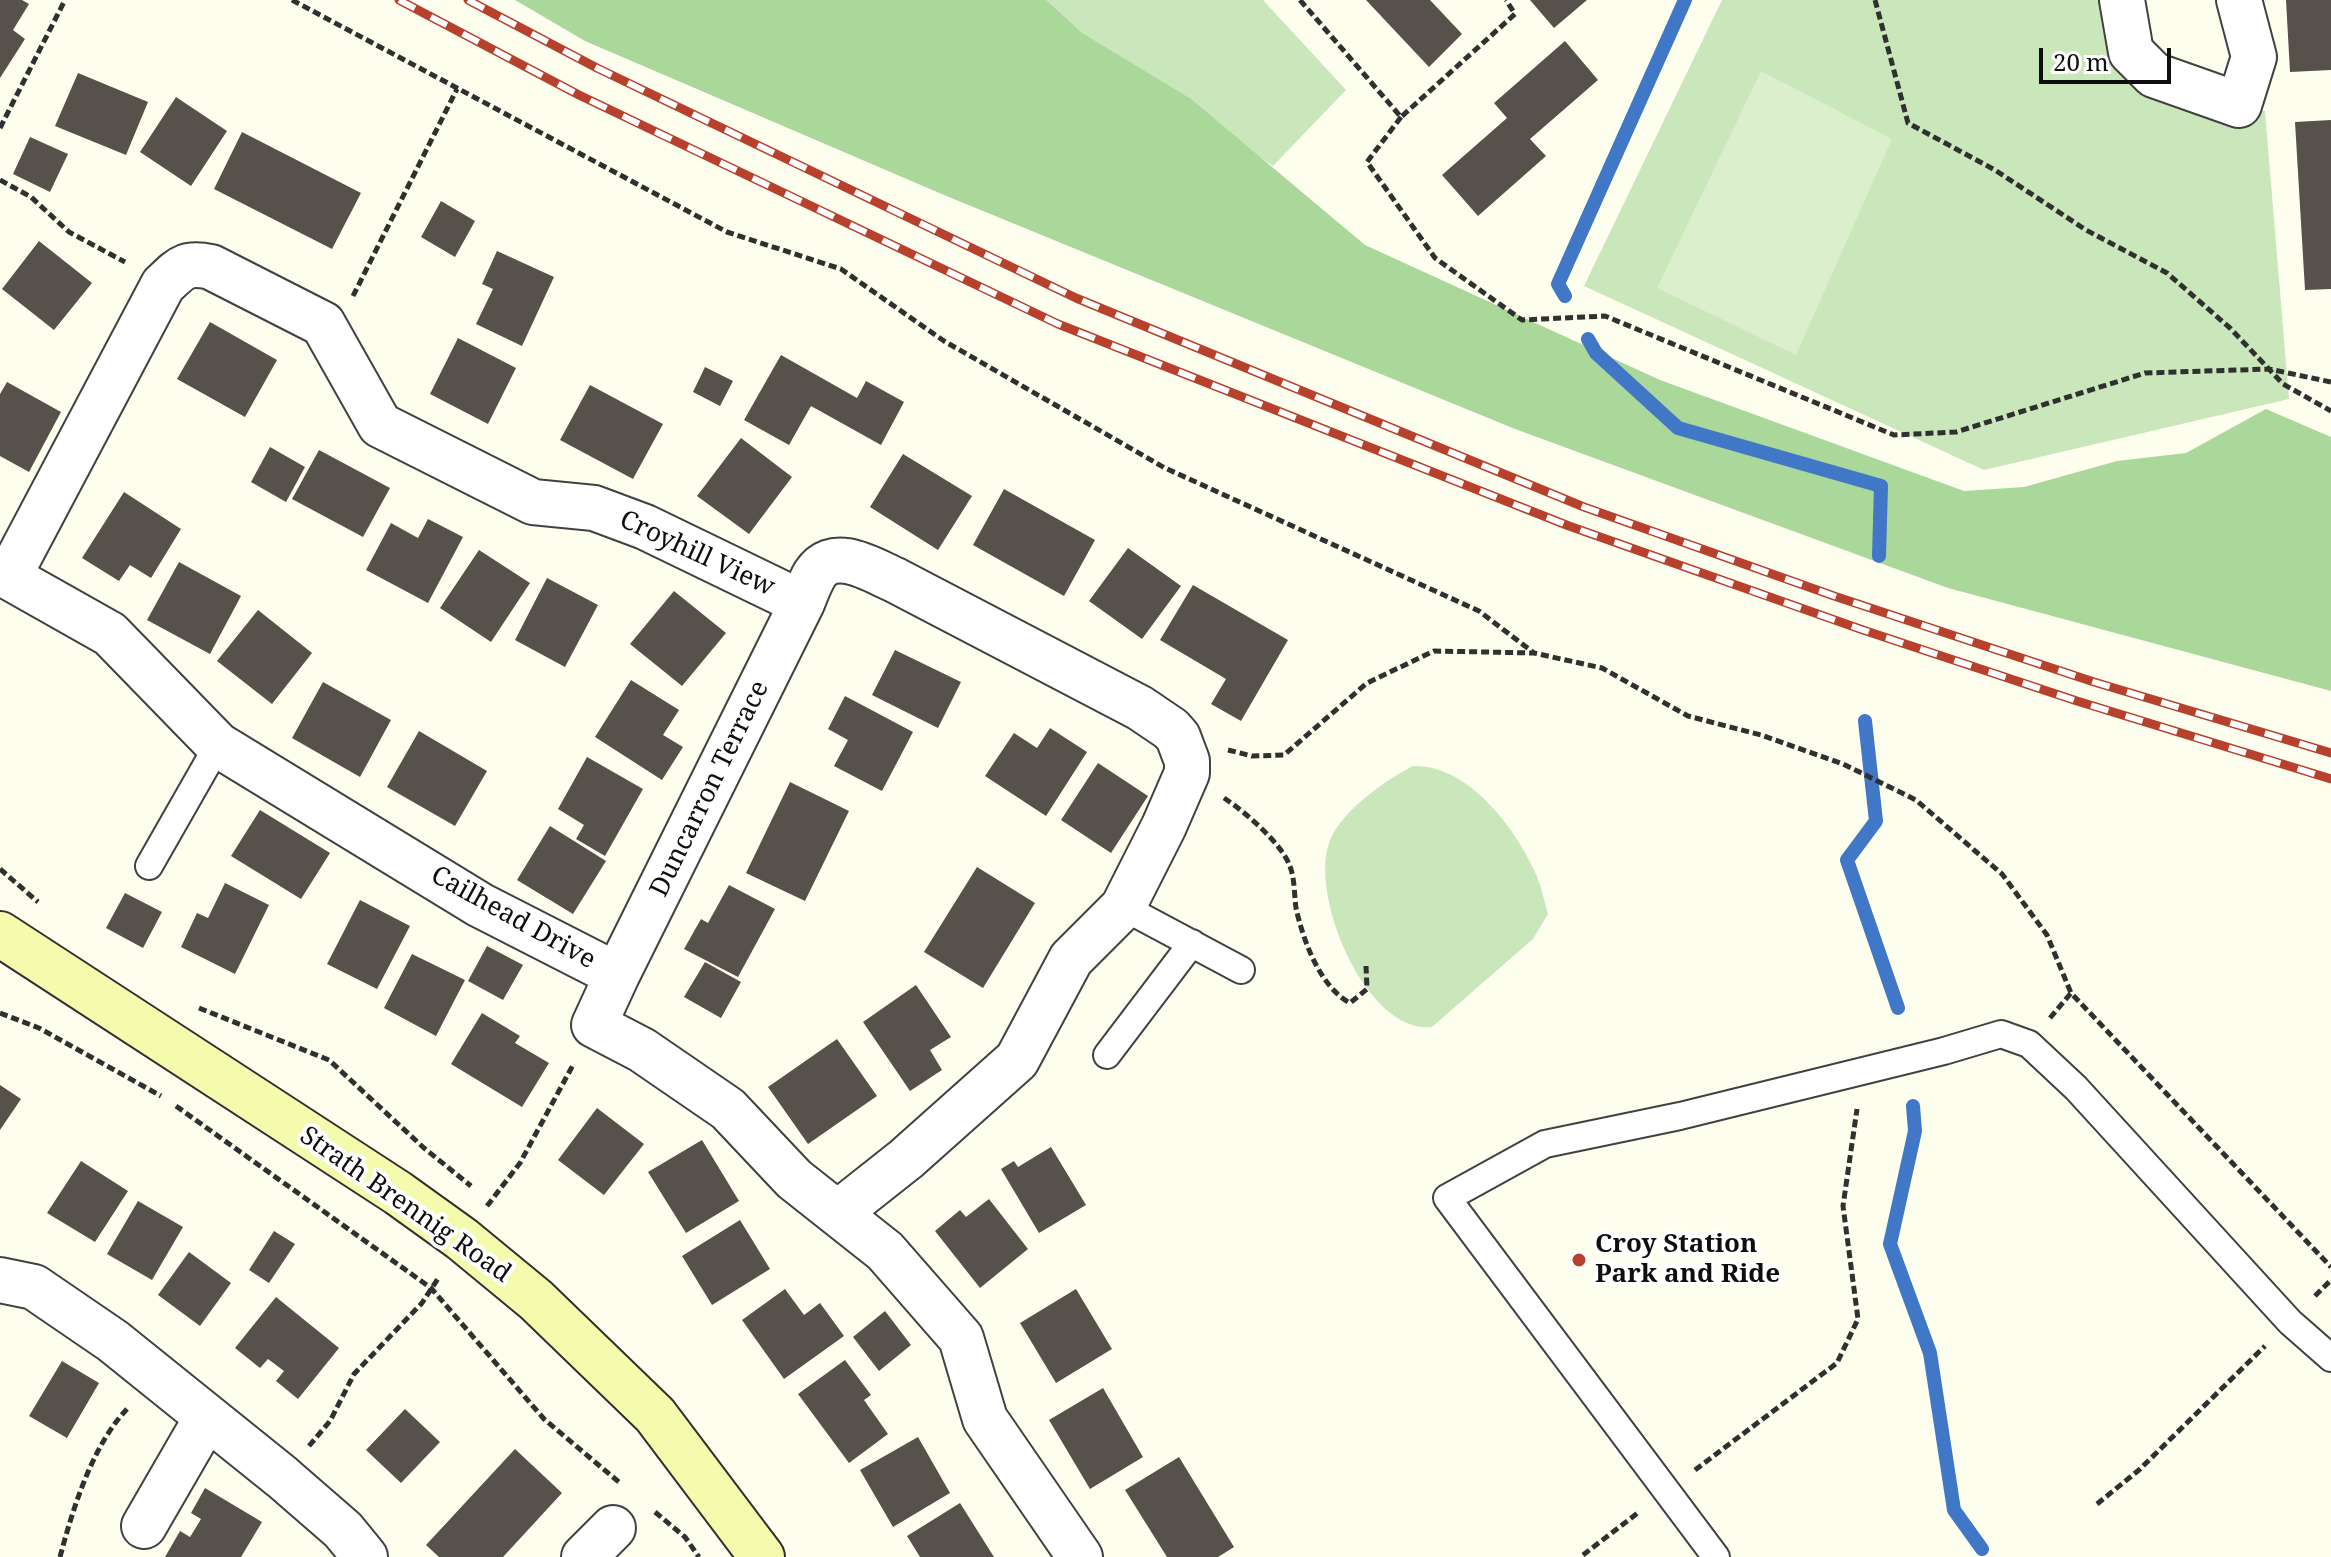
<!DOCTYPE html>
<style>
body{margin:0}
#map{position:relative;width:2331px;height:1557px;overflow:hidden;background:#fefeef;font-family:"Noto Serif",serif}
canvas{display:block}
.scale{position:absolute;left:2039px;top:48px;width:132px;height:36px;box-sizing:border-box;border:4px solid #0e0e0e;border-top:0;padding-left:10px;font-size:24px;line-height:28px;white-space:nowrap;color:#0e0e0e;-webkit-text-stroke:6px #fff;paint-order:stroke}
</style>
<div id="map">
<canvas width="2331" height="1557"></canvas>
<div class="scale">20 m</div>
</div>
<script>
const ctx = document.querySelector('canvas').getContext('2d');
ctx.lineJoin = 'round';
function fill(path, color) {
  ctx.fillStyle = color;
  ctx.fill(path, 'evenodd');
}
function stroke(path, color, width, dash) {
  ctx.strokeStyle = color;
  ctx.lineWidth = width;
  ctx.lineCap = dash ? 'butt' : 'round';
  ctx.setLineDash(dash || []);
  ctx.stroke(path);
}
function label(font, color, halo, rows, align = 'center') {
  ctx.font = font + ' "Noto Serif",serif';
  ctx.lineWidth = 8;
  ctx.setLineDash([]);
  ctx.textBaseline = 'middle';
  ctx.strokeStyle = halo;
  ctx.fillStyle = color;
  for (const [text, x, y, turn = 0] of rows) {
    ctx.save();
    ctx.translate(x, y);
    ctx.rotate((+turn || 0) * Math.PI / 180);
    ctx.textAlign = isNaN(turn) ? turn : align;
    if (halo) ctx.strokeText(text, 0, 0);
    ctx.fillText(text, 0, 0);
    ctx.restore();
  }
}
const green = new Path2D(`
 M 1022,0 L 1263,0 L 1346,90 L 1273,166 Z
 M 1722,0 L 2110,0 L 2172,104 L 2265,111 L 2289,399 L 1984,470 L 1584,286 Z
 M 1413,766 C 1467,764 1515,827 1535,872 C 1541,885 1544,900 1548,914 L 1533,939 L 1432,1027 C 1366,1035 1306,891 1331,838 C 1344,809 1386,780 1413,766 Z`);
const forest = new Path2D(`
 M 515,0 L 1046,0 L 1082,33 L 1191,99 L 1365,245 L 1660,380 L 1964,491 L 2024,487 L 2117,461 L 2186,453 L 2266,409 L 2331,437 L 2331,691 L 1948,588 L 1515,429 L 944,195 L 585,41 Z`);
const pitch = new Path2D(`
 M 1761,71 L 1892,139 L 1796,355 L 1657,288 Z`);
const stream = new Path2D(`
 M 1565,296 L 1558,284 L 1685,0
 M 1588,339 L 1596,353 L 1678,428 L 1881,486 L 1879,556
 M 1865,721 L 1876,821 L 1847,860 L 1898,1008
 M 1913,1106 L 1915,1131 L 1890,1244 L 1930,1353 L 1954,1510 L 1982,1549`);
const building = new Path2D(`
 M 0,0 L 22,0 L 29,4 L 13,30 L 25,39 L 0,78 Z
 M 1366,0 L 1430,0 L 1462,34 L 1429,67 Z
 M 1530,0 L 1587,0 L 1554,28 Z
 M 2286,0 L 2331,0 L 2331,70 L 2290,72 Z
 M 1565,41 L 1598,80 L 1530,139 L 1546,156 L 1478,216 L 1442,175 L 1507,118 L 1494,103 Z
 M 78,73 L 148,102 L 126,155 L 55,126 Z
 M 176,97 L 227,131 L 191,186 L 140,152 Z
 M 2331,120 L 2331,289 L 2305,290 L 2295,122 Z
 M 242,132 L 361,193 L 332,249 L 214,189 Z
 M 30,137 L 68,154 L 50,192 L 13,174 Z
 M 441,201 L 475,221 L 455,257 L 421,237 Z
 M 39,241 L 92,283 L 54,330 L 2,289 Z
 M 497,251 L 554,277 L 522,346 L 476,324 L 493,289 L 482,284 Z
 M 210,322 L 277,360 L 245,417 L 177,379 Z
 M 458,338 L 516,368 L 488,424 L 430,394 Z
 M 781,355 L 857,398 L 866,381 L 904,402 L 881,445 L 811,406 L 789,445 L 744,420 Z
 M 705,367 L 733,381 L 720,406 L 693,392 Z
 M 7,382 L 61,412 L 29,472 L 0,456 L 0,394 Z
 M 590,385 L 663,424 L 633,479 L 560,440 Z
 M 741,438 L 792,477 L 749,534 L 697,496 Z
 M 270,447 L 305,467 L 286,502 L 251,482 Z
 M 319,450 L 390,488 L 363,537 L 292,499 Z
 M 903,454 L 972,496 L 938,550 L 870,507 Z
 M 1004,489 L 1095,540 L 1064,596 L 973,545 Z
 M 124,492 L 181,529 L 151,578 L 130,565 L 119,581 L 82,558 Z
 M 428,519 L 463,537 L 428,603 L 366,570 L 391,523 L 418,538 Z
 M 1128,548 L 1181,586 L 1142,639 L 1089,601 Z
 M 479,550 L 530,583 L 491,642 L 440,608 Z
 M 179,562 L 241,596 L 210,654 L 147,620 Z
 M 547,578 L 598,605 L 565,667 L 515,640 Z
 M 1193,585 L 1288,640 L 1241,721 L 1211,704 L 1226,679 L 1160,640 Z
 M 674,591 L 726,633 L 682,686 L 630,644 Z
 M 258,610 L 312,653 L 272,704 L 217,661 Z
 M 895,650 L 961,682 L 938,728 L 872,695 Z
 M 631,680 L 679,710 L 663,735 L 683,747 L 662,780 L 595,737 Z
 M 323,682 L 391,720 L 360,777 L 292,738 Z
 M 845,696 L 913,732 L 882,791 L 834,766 L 848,740 L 828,729 Z
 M 1050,728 L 1087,752 L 1046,816 L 985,776 L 1014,733 L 1037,748 Z
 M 419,731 L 487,771 L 455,826 L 387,787 Z
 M 587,757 L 643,789 L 605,856 L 576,839 L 584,825 L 558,809 Z
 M 1098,763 L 1148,796 L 1111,853 L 1061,820 Z
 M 790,782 L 849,811 L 805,901 L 746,873 Z
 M 260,810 L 330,853 L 301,899 L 231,856 Z
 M 550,826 L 606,861 L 573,914 L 517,880 Z
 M 977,867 L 1035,903 L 983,988 L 924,952 Z
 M 225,883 L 269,905 L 235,974 L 181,947 L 197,913 L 208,918 Z
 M 729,885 L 775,909 L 738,977 L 684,949 L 701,919 L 708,923 Z
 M 125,893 L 162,912 L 143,948 L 106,928 Z
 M 360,900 L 410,926 L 377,989 L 327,964 Z
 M 487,946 L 523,965 L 503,1000 L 468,981 Z
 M 412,954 L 465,980 L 436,1036 L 384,1008 Z
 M 705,962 L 741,982 L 721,1018 L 684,997 Z
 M 916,985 L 951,1037 L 930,1050 L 942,1070 L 910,1091 L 863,1022 Z
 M 482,1013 L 520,1036 L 515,1043 L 549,1063 L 522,1107 L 451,1064 Z
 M 837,1039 L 877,1096 L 808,1144 L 768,1087 Z
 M 0,1085 L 21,1099 L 0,1130 Z
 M 597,1108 L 644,1144 L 604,1195 L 558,1160 Z
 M 702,1140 L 739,1201 L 686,1233 L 648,1172 Z
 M 1051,1147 L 1086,1205 L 1039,1233 L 1001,1169 L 1014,1161 L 1018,1167 Z
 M 81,1161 L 128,1191 L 95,1242 L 47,1213 Z
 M 989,1199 L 1028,1249 L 980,1288 L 935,1231 L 960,1210 L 966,1217 Z
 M 138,1201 L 183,1227 L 152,1280 L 107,1254 Z
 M 740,1220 L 770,1269 L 712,1305 L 682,1256 Z
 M 274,1231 L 295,1244 L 269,1283 L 249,1270 Z
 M 189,1252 L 231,1283 L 200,1326 L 158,1295 Z
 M 785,1289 L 804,1315 L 820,1303 L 844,1336 L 784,1379 L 742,1320 Z
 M 1076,1289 L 1112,1349 L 1056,1383 L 1020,1323 Z
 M 276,1297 L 339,1348 L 298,1399 L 276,1381 L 284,1371 L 268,1359 L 260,1368 L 235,1348 Z
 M 885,1311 L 911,1345 L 879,1371 L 853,1337 Z
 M 845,1360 L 871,1395 L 864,1400 L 888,1434 L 849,1463 L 798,1394 Z
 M 62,1361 L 99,1383 L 67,1438 L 29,1416 Z
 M 1103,1388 L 1143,1457 L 1090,1489 L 1049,1420 Z
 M 405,1409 L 440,1442 L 401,1483 L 366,1450 Z
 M 918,1437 L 950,1493 L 893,1527 L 860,1470 Z
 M 515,1449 L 562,1493 L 503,1557 L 439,1557 L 426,1545 Z
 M 1179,1457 L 1234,1547 L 1218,1557 L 1167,1557 L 1125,1490 Z
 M 205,1488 L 262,1522 L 241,1557 L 165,1557 L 180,1531 L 190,1537 L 195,1529 L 201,1519 L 191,1513 Z
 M 960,1503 L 994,1557 L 920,1557 L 907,1536 Z`);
const path = new Path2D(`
 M 292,0 L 727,232 L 841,269 L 944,341 L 1165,468 L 1479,611 L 1534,653
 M 1300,0 L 1401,117 L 1515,14 L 1506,0
 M 1875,0 L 1908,123 L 1995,170 L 2086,230 L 2167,273 L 2230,328 L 2283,384 L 2331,411
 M 1401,117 L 1367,162 L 1435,258 L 1522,320 L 1605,316 L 1894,435 L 1956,432 L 2145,373 L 2269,369 L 2331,382
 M 0,128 L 65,0
 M 0,180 L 31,197 L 69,232 L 125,262
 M 353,296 L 457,89
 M 1228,750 L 1252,756 L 1284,755 L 1367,683 L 1434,651 L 1534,653 L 1602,668 L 1688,716 L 1761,735 L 1843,764 L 1916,800 L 2002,874 L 2047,935 L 2071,993
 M 1224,798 C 1244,811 1280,842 1289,864 C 1295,877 1294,894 1296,908 C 1303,940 1320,987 1350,1003 L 1367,989 L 1366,966
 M 0,869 L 38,902
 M 199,1008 L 329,1060 L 424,1148 L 471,1186
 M 0,1013 L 39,1028 L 161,1096
 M 2050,1018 L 2071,993 L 2331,1267
 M 176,1106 L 431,1288 L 544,1419 L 620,1483
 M 487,1206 L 520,1163 L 573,1065
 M 2315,1296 L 2331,1280
 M 309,1446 L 330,1421 L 354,1374 L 422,1303 L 439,1277
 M 1695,1470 L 1837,1363 L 1858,1319 L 1843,1206 L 1857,1109
 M 2097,1504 L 2139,1470 L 2265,1346
 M 655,1512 L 685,1537 L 699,1557
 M 1583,1555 L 1639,1512
 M 60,1557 C 73,1508 93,1443 129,1407`);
const lane = new Path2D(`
 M 149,866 L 218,745
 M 1123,907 L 1241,970
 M 1107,1055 L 1192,943
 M 1716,1557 L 1447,1198 L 1545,1144 L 1680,1116 L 1944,1051 L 2001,1034 L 2029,1044 L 2076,1088 L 2290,1322 L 2331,1358`);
const street = new Path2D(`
 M 2122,0 L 2131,52 L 2154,75 L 2239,105 L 2254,57 L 2239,0
 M 0,572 L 110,634 L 218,745 L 480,905 L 617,975 L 594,1025 L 642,1050 L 728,1109 L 794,1179 L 885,1251 L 961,1338 L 985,1419 L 1080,1557
 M 9,576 L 163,285 C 182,267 185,262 211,267 L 323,324 L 380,425 L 533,502 L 594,508 L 645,527 L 802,603 C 806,593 810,582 815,574 C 834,545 872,570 895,580 L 1140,708 L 1171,729 L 1178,737 L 1187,761 L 1187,773 L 1164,826 L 1123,907 L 1071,959 L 1017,1060 L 906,1159 L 839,1212
 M 617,975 L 802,603
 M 0,1280 L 34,1287 L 113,1341 L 282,1477 L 343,1530 L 365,1557
 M 144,1526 L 207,1417
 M 584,1557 L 613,1528`);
const secondary = new Path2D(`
 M 0,934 L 398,1193 L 462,1239 L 536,1300 L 655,1415 L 762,1557`);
const rail = new Path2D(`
 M 399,0 L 579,95 L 1058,324 L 1569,526 L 1863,630 L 2077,701 L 2331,779
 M 468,0 L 597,68 L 1076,298 L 1584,507 L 1834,596 L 2094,682 L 2331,753`);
const markers = [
 [1579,1260,8,"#b7412c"]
];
const streetNames = [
 ["Croyhill View",697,554,25],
 ["Duncarron Terrace",710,789,-64],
 ["Cailhead Drive",513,918,29],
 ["Strath Brennig Road",405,1205,35]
];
const poiNames = [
 ["Croy Station",1595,1245],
 ["Park and Ride",1595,1275]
];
fill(green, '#c9e7ba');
fill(forest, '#aad79a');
fill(pitch, '#dcefcc');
stroke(stream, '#4077c7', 14);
fill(building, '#56514a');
stroke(lane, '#414141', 30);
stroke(street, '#414141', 48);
stroke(secondary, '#303030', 48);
stroke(path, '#303030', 5, [8, 4]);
stroke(lane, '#fff', 26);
stroke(street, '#fff', 44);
stroke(secondary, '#f4fbad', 44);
stroke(rail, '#b7412c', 9);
stroke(rail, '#fff', 6, [18]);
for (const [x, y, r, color] of markers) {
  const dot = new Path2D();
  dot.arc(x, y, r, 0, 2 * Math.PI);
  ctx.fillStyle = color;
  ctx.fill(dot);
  stroke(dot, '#fff', 3);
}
label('26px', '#0e0e0e', '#fff', streetNames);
label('bold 26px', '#0e0e0e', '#fff', poiNames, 'left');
</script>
